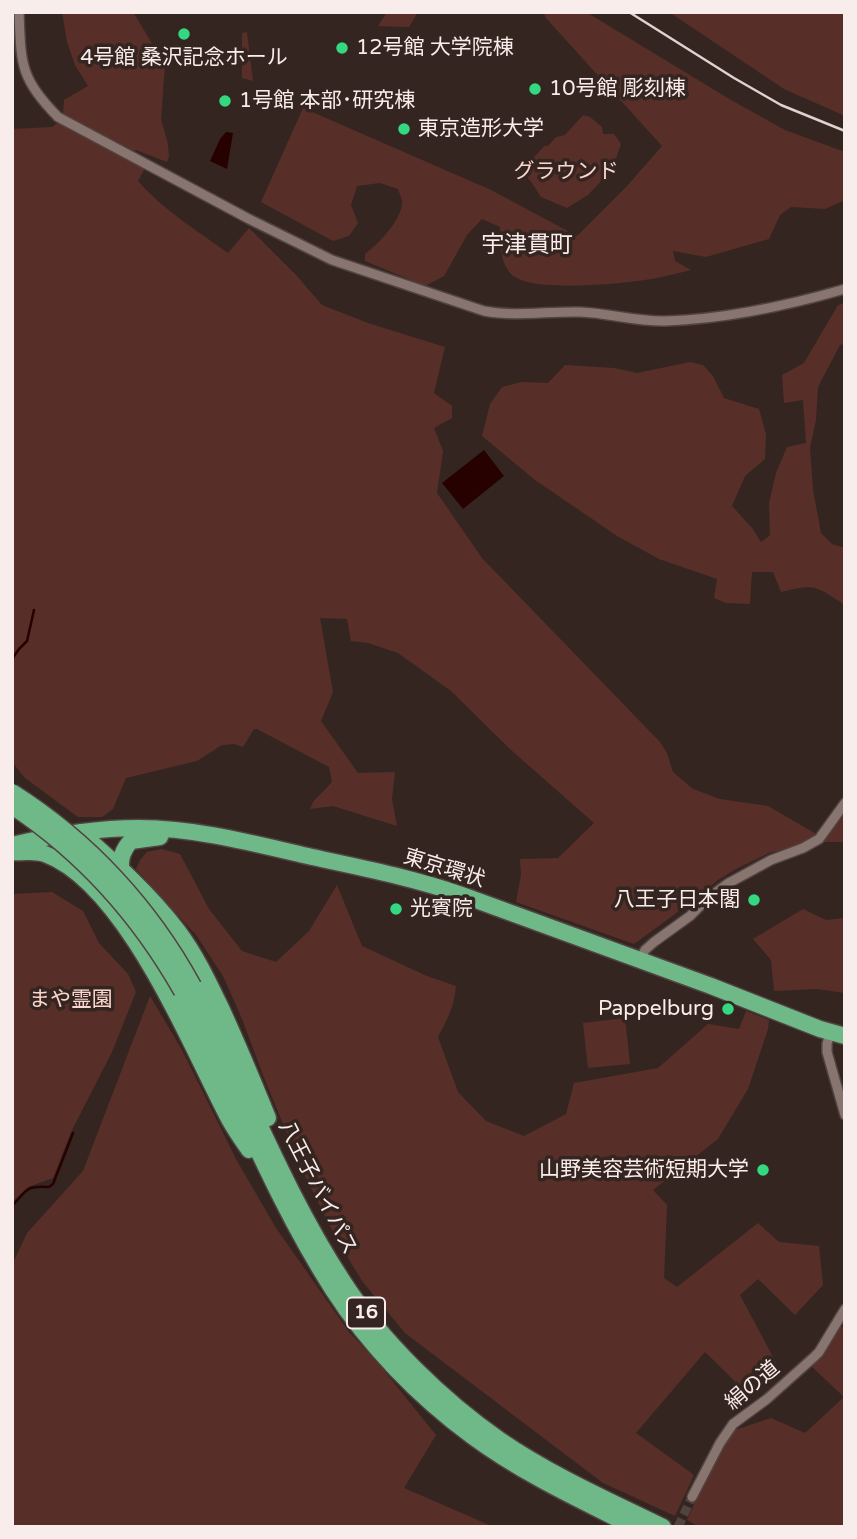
<!DOCTYPE html>
<meta charset="utf-8">
<style>
body{margin:0}
#map{position:relative;width:857px;height:1539px;overflow:hidden;background:#352521;font-family:"Varela Round",sans-serif}
canvas{display:block}
.frame{position:absolute;inset:0;border:14px solid #f9edeb;pointer-events:none}
</style>
<div id="map">
<canvas width="857" height="1539"></canvas>
<div class="frame"></div>
</div>
<script>
const ctx = document.querySelector('canvas').getContext('2d');
ctx.lineJoin = 'round';
function fill(path, color) {
  ctx.fillStyle = color;
  ctx.fill(path, 'evenodd');
}
function stroke(path, color, width, dash) {
  ctx.strokeStyle = color;
  ctx.lineWidth = width;
  ctx.lineCap = dash ? 'butt' : 'round';
  ctx.setLineDash(dash || []);
  ctx.stroke(path);
}
function label(font, color, halo, rows, align = 'center') {
  ctx.font = font + ' "Varela Round","Noto Sans JP",sans-serif';
  ctx.lineWidth = 7;
  ctx.setLineDash([]);
  ctx.textBaseline = 'middle';
  ctx.strokeStyle = halo;
  ctx.fillStyle = color;
  for (const [text, x, y, turn = 0] of rows) {
    ctx.save();
    ctx.translate(x, y);
    ctx.rotate((+turn || 0) * Math.PI / 180);
    ctx.textAlign = isNaN(turn) ? turn : align;
    if (halo) ctx.strokeText(text, 0, 0);
    ctx.fillText(text, 0, 0);
    ctx.restore();
  }
}
const green = new Path2D(`
 M 62,12 L 133,12 L 165,65 L 161,119 L 168,144 L 169,157 L 167,162 L 136,150 L 131,152 L 63,116 L 64,100 L 88,86 L 75,65 L 67,42 Z
 M 387,12 L 418,12 L 409,27 L 378,26 Z
 M 544,12 L 586,12 L 731,100 L 785,130 L 845,152 L 845,200 L 825,209 L 791,207 L 780,215 L 769,239 L 706,257 L 673,251 L 675,261 L 691,270 C 674,274 656,279 638,281 C 612,284 526,293 510,273 C 499,259 501,244 500,227 L 482,219 L 467,235 L 444,276 L 425,286 L 365,261 L 365,254 C 378,244 399,223 402,205 C 403,200 400,195 398,189 L 380,183 L 357,186 L 351,205 L 358,223 L 349,236 L 333,241 L 261,202 L 303,108 L 491,190 L 577,236 L 627,186 L 662,146 L 545,17 Z
 M 669,12 L 845,12 L 845,116 L 784,89 Z
 M 247,32 L 253,81 L 242,78 L 242,33 Z
 M 583,115 L 590,117 L 602,127 L 603,134 L 614,134 L 621,144 L 613,168 L 588,195 L 567,208 L 541,197 L 530,180 L 521,172 L 544,146 L 548,146 L 556,137 L 565,135 Z
 M 59,122 L 145,168 L 138,181 C 163,210 198,231 228,253 L 249,228 L 296,275 L 322,305 L 368,323 L 445,347 L 434,393 L 452,406 L 452,418 L 434,428 L 443,451 L 437,493 L 482,558 L 660,742 L 667,753 L 673,772 L 693,789 L 720,799 L 768,806 L 818,835 L 807,842 L 795,847 L 769,853 L 736,869 L 718,880 L 686,906 L 634,944 L 516,902 L 521,875 L 520,859 L 558,858 L 594,823 L 511,750 L 451,691 L 398,653 L 368,643 L 351,641 L 347,619 L 320,618 L 333,692 L 321,721 L 358,773 L 395,772 L 392,799 L 397,826 L 333,806 L 310,809 L 313,802 L 332,782 L 329,767 L 257,729 L 254,729 L 243,747 L 234,744 L 222,745 L 197,761 L 126,778 L 113,809 L 102,817 L 78,817 L 25,778 L 13,763 L 12,758 L 12,129 L 52,127 Z
 M 845,303 L 845,343 L 840,345 L 818,387 L 816,420 L 810,448 L 813,490 L 821,533 L 832,544 L 845,548 L 845,605 C 816,586 815,583 781,592 L 773,572 L 752,572 L 750,604 L 726,603 L 714,598 L 717,579 L 659,559 L 617,536 L 535,480 L 482,436 L 490,404 L 502,387 L 522,382 L 548,383 L 565,365 L 614,368 L 637,373 L 690,362 L 703,365 L 713,376 L 724,398 L 759,409 L 766,434 L 765,459 L 745,476 L 732,506 L 752,528 L 761,542 L 770,535 L 769,503 L 776,473 L 787,447 L 806,443 L 803,400 L 784,403 L 782,375 L 804,363 L 838,305 Z
 M 845,813 L 845,842 L 822,842 Z
 M 162,849 L 180,854 L 209,909 L 242,951 L 276,962 L 309,931 L 337,885 L 362,946 L 427,976 L 456,986 C 454,1007 448,1018 438,1037 L 458,1092 L 486,1121 L 524,1136 L 566,1114 L 574,1083 L 658,1068 L 708,1024 L 739,1029 L 746,1011 L 769,1020 L 768,1029 L 748,1089 L 718,1139 L 653,1190 L 667,1205 L 664,1278 L 677,1287 L 758,1223 L 779,1242 L 819,1246 L 823,1285 L 795,1315 L 758,1279 L 740,1295 L 781,1372 L 748,1394 L 705,1352 L 636,1433 L 694,1475 L 675,1516 L 603,1483 L 405,1333 L 362,1281 L 335,1236 L 301,1168 L 263,1075 L 242,1019 L 223,976 L 196,935 L 136,869 L 140,860 L 147,852 Z
 M 52,892 L 83,911 L 99,943 L 128,974 L 136,992 L 112,1052 L 71,1132 L 53,1178 L 28,1187 L 12,1202 L 12,894 Z
 M 803,909 L 826,920 L 845,918 L 845,993 L 817,989 L 774,991 L 771,960 L 753,939 Z
 M 150,996 L 182,1050 L 237,1161 L 276,1228 L 349,1332 L 378,1363 L 436,1435 L 404,1488 L 494,1527 L 12,1527 L 12,1265 L 27,1233 L 83,1171 Z
 M 625,1018 L 630,1064 L 588,1068 L 583,1023 Z
 M 840,1326 L 845,1329 L 845,1527 L 699,1527 L 687,1520 L 712,1464 L 735,1430 L 771,1418 L 805,1433 L 844,1397 L 812,1367 Z`);
const water = new Path2D(`
 M 226,132 L 233,133 L 227,169 L 210,161 L 220,139 Z
 M 484,450 L 504,476 L 463,509 L 442,483 Z`);
const stream = new Path2D(`
 M 12,659 L 19,649 L 27,641 L 34,610
 M 12,1206 C 27,1190 26,1185 49,1187 L 53,1184 L 73,1133`);
const streetTunnel = new Path2D(`
 M 678,1527 L 692,1497`);
const street = new Path2D(`
 M 19,12 C 21,64 20,79 58,117 L 249,219 L 332,260 L 484,311 C 516,317 548,311 580,312 C 609,313 637,322 666,321 C 727,319 786,306 845,289
 M 640,960 L 645,950 L 654,942 L 690,916 L 708,898 L 727,884 L 771,860 L 803,848 L 819,839 L 845,803
 M 830,1032 L 827,1044 L 827,1052 L 845,1115
 M 692,1497 L 720,1443 L 733,1424 L 767,1399 L 814,1357 L 819,1352 L 845,1309`);
const highway = new Path2D(`
 M 80,832 C 114,862 150,894 178,931 C 196,955 209,983 222,1010 C 238,1045 253,1081 268,1118
 M 12,845 C 54,835 96,828 139,828 C 197,828 256,844 312,857 C 363,868 413,878 462,895 L 711,986 L 820,1029 L 845,1036
 M 13,852 C 25,853 34,850 45,854 C 126,884 190,1045 229,1119 C 235,1130 242,1140 249,1150
 M 121,869 C 120,858 123,849 131,841 L 160,837
 M 193,986 C 244,1084 283,1190 344,1283 C 381,1340 443,1401 500,1440 C 551,1475 608,1500 663,1527
 M 182,991 C 233,1090 273,1196 333,1290 C 369,1346 419,1397 472,1436 C 522,1473 578,1499 634,1527`);
const rail = new Path2D(`
 M 629,12 L 734,78 L 781,105 L 845,131`);
const highwayBridge = new Path2D(`
 M 12,792 C 88,840 150,907 193,986
 M 12,806 C 83,853 140,917 182,991`);
const markers = [
 [184,34,7,"#34d881"],
 [342,48,7,"#34d881"],
 [535,89,7,"#34d881"],
 [225,101,7,"#34d881"],
 [404,129,7,"#34d881"],
 [754,900,7,"#34d881"],
 [396,909,7,"#34d881"],
 [728,1009,7,"#34d881"],
 [763,1170,7,"#34d881"]
];
const shields = [
 [366,1313,38]
];
const shieldNames = [
 ["16",366,1313]
];
const poiNames = [
 ["12号館 大学院棟",356,48],
 ["4号館 桑沢記念ホール",184,58,"center"],
 ["10号館 彫刻棟",549,89],
 ["1号館 本部･研究棟",239,101],
 ["東京造形大学",418,129],
 ["八王子日本閣",740,900,"right"],
 ["光賓院",410,909],
 ["Pappelburg",714,1009,"right"],
 ["山野美容芸術短期大学",749,1170,"right"]
];
const parkNames = [
 ["グラウンド",566,172],
 ["まや霊園",71,1000]
];
const streetNames = [
 ["東京環状",444,869,17],
 ["八王子バイパス",317,1188,63],
 ["絹の道",753,1386,-40]
];
const neighbourhoodNames = [
 ["宇津貫町",527,246]
];
fill(green, '#572f28');
fill(water, '#270000');
stroke(stream, '#270000', 2.5);
stroke(streetTunnel, '#52433f', 9, [9, 4.5]);
stroke(street, '#514341', 12);
stroke(highway, '#514341', 19);
stroke(street, '#887570', 9);
stroke(highway, '#6fb989', 16);
stroke(rail, '#ded1cf', 2.5);
stroke(highwayBridge, '#514341', 19, []);
stroke(highwayBridge, '#6fb989', 16);
for (const [x, y, r, color] of markers) {
  const dot = new Path2D();
  dot.arc(x, y, r, 0, 2 * Math.PI);
  ctx.fillStyle = color;
  ctx.fill(dot);
  stroke(dot, '#352521', 2.5);
}
for (const [x, y, w] of shields) {
  const box = new Path2D();
  box.roundRect(x - w / 2, y - 15.5, w, 31, 5);
  ctx.fillStyle = '#352521';
  ctx.fill(box);
  stroke(box, '#f9edeb', 2);
}
label('bold 19px', '#f9edeb', null, shieldNames);
label('21px', '#f9edeb', '#352521', poiNames, 'left');
label('21px', '#fbd6ce', '#352521', parkNames);
label('21px', '#f9edeb', '#352521', streetNames);
label('23px', '#f9edeb', '#352521', neighbourhoodNames);
</script>
